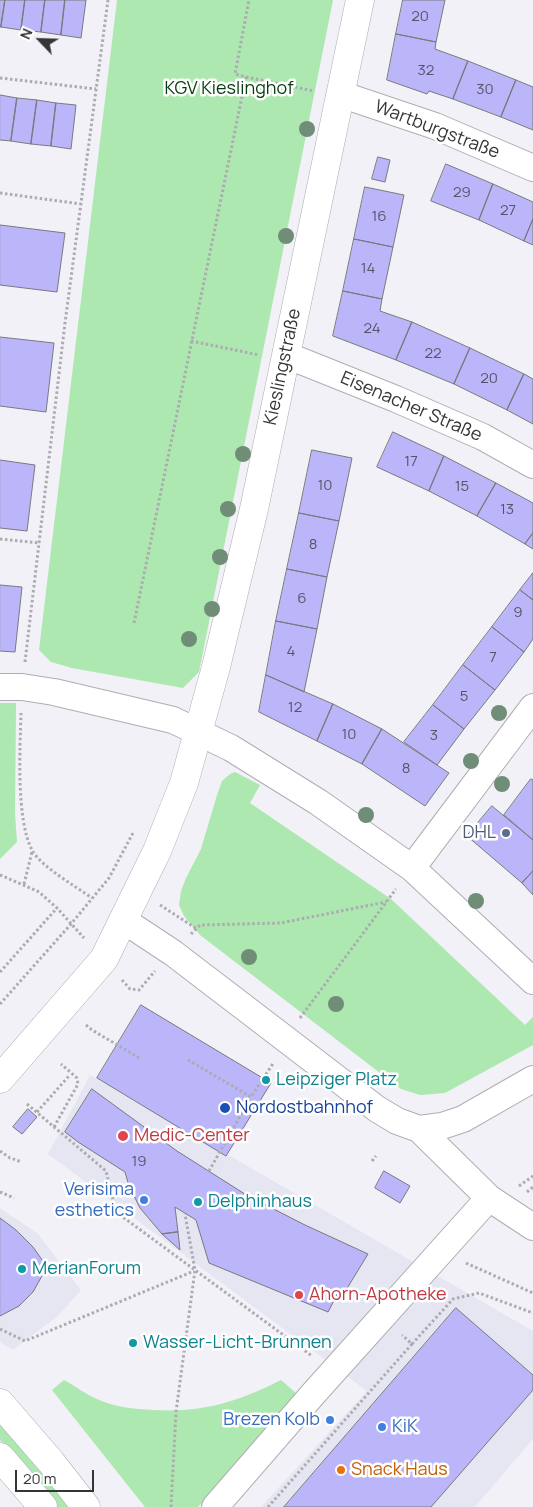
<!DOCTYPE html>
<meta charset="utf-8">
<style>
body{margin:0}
#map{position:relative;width:533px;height:1507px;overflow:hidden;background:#f1f1f7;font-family:Manrope,sans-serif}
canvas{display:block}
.north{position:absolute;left:15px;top:15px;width:50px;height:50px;-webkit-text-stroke:4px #fff;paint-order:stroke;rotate:294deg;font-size:14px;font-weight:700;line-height:20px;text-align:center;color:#353537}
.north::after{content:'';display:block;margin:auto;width:18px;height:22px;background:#353537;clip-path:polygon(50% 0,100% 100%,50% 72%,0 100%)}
.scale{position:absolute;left:15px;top:1470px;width:79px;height:22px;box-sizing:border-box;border:2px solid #353537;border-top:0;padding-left:6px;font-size:15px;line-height:18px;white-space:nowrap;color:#353537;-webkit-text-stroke:4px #fff;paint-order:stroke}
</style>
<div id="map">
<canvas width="533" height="1507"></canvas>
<div class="north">N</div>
<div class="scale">20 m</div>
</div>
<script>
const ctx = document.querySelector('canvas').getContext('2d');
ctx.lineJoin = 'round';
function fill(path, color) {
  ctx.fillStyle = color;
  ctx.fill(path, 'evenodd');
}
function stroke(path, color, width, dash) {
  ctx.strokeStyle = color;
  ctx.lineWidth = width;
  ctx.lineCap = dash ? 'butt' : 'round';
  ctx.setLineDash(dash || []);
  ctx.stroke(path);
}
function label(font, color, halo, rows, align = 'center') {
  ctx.font = font + ' Manrope,sans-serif';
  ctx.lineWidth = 5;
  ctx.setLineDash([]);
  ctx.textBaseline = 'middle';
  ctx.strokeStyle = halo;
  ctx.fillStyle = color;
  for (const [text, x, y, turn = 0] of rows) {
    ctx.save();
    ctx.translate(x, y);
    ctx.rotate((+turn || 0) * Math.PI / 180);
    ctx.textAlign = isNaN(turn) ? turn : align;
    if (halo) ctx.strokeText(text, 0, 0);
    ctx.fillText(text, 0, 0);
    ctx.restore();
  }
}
const built = new Path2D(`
 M 90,1075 L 533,1331 L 533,1439 L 475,1507 L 261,1507 L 367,1391 L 48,1154 Z
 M 0,1208 L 38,1234 L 81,1290 L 58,1316 L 13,1350 L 0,1342 Z`);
const green = new Path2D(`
 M 117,0 L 333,0 L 199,672 L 183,688 L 72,668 L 51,662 L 39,650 Z
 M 0,703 L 16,703 L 15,814 L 17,842 L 0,859 Z
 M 235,772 L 260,785 L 250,803 L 391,899 L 525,1025 L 533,1017 L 533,1045 L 445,1093 L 420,1095 L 401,1089 L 200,935 L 184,916 L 179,905 L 181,891 L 186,878 L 201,849 L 217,795 L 222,781 L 230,774 Z
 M 64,1380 C 75,1386 85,1394 97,1399 C 114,1407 134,1409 153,1410 C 202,1413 238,1402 281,1380 L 297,1394 L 198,1507 L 145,1507 L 52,1390 Z
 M 0,1422 L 71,1507 L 56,1507 L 0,1440 Z`);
const building = new Path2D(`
 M 0,0 L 5,0 L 1,27 L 0,27 Z
 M 5,0 L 25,0 L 21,30 L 1,27 Z
 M 25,0 L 45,0 L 41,32 L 21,30 Z
 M 45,0 L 65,0 L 61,35 L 41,32 Z
 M 65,0 L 86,0 L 81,38 L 61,35 Z
 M 403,0 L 445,0 L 436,42 L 396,34 Z
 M 396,34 L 436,42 L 435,49 L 468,61 L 453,99 L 429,91 L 427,94 L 387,80 Z
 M 468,61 L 516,80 L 501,117 L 453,99 Z
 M 516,80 L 533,87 L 533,130 L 501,117 Z
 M 0,95 L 17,98 L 11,141 L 0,140 Z
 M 17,98 L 37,100 L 31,144 L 11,141 Z
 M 37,100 L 56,103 L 51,146 L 31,144 Z
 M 56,103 L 76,105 L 71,149 L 51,146 Z
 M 378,157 L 390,160 L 385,182 L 372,179 Z
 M 446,164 L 493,184 L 479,220 L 431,201 Z
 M 493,184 L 533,202 L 533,219 L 524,241 L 479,220 Z
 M 365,187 L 404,195 L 393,247 L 354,239 Z
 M 533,219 L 533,245 L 524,241 Z
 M 0,225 L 65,233 L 57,292 L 0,285 Z
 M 354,239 L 393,247 L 382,299 L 343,291 Z
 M 343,291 L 382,299 L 380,311 L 412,322 L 396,360 L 333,336 Z
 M 412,322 L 470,348 L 454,384 L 396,360 Z
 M 0,337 L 54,343 L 46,412 L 0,406 Z
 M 470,348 L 524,374 L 507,410 L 454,384 Z
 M 524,374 L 533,379 L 533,424 L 507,410 Z
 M 393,432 L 444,456 L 429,491 L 377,467 Z
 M 312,450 L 352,458 L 339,521 L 299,513 Z
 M 444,456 L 496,483 L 477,516 L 429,491 Z
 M 0,460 L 35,465 L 27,531 L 0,528 Z
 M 496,483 L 533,503 L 533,533 L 525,544 L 477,516 Z
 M 299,513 L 339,521 L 327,577 L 287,569 Z
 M 533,533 L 533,549 L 525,544 Z
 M 287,569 L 327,577 L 317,629 L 276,621 Z
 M 533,573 L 533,600 L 520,590 Z
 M 0,585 L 22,587 L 15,652 L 0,651 Z
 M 520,590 L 533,600 L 533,639 L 524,652 L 492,627 Z
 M 276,621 L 317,629 L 304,692 L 266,675 Z
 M 492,627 L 524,652 L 495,690 L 463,665 Z
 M 463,665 L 495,690 L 464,729 L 433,705 Z
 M 266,675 L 333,704 L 317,741 L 259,712 Z
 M 333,704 L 382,729 L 362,764 L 317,741 Z
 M 433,705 L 464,729 L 437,765 L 404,742 Z
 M 382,729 L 449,773 L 425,806 L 362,764 Z
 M 531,779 L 533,780 L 533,840 L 504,815 Z
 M 492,806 L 533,840 L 533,871 L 522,883 L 467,836 Z
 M 533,871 L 533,895 L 522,883 Z
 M 141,1005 L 271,1083 L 226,1156 L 97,1078 Z
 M 92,1089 L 177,1151 L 248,1196 L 305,1225 L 368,1254 L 343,1295 L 338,1293 L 328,1312 L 209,1263 L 196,1220 L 175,1207 L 178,1232 L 162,1234 L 140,1208 L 129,1186 L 125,1172 L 78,1142 L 65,1132 Z
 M 28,1109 L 37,1117 L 22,1134 L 13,1127 Z
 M 384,1171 L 410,1186 L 400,1203 L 375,1188 Z
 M 0,1218 L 16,1230 L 33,1247 L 45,1264 L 43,1274 L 33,1292 L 19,1306 L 0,1316 Z
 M 178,1232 L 180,1250 L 162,1234 Z
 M 456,1308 L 533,1375 L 533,1390 L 431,1507 L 284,1507 Z`);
const path = new Path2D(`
 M 246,77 L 314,91
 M 0,78 L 96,89
 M 0,193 L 81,204
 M 191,341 L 259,355
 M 0,539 L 40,543
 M 134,623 L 246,77 L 235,74 L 249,0
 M 25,662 L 65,323 L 108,0
 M 21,713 C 20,749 16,819 32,850 C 41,867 77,887 92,898
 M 0,875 L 39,892 L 57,908 L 84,938
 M 24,884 L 32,852
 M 160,905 L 197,929
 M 191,934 L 200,925 L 281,923 L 386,902
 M 0,972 L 57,908
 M 122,980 L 130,989 L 139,990 L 155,971
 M 0,1004 L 71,924 L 109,878 L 133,833
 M 300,1018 L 396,889
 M 86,1025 L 92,1030 L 141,1059
 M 188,1060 L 251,1097 L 274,1062
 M 27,1104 L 106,1171 L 116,1212 L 312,1356
 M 37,1112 L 69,1076
 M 54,1127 L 78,1084 L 77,1078 L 61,1064
 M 0,1151 L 10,1158 L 22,1162
 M 372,1161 L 376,1156
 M 209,1171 L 251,1097
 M 519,1186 L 533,1176
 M 0,1192 L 14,1198
 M 527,1192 L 533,1187
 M 466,1263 L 533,1293
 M 0,1329 L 25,1341 L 194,1271
 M 412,1344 L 453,1299 L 479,1293 L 533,1313
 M 171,1507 L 176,1412 L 195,1270 L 185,1214
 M 268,1507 L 412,1344 L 402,1335`);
const minor = new Path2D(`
 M 340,94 L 435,126 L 533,168
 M 286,355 L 396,399 L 483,437 L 533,465
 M 0,687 L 22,687 L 54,692 L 173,720 L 231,748 L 318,802 L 412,868 L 533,981
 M 412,868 L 533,707
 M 123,920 L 173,953 L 377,1109 L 397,1121 L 419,1129 L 489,1198 L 533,1227
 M 419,1129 L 442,1126 L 463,1119 L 533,1079
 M 215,1507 L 314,1393 L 489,1198`);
const tertiary = new Path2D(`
 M 0,1079 L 104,959 L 157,851 L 184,783 L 216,667 L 254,509 L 360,0`);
const primary = new Path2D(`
 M 0,1403 L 51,1462 L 86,1507
 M 0,1457 L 43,1507`);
const trees = [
 [307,129],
 [286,236],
 [243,454],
 [228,509],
 [220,557],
 [212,609],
 [189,639],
 [499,713],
 [471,761],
 [502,784],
 [366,815],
 [476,901],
 [249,957],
 [336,1004]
];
const markers = [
 [506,833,5,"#5c6f8a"],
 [266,1080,5,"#0f9aa8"],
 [225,1108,6,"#1a4fb4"],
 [123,1136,6,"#e0444e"],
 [144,1200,5,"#3f7fe0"],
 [198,1202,5,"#0f9aa8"],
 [22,1269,5,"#0f9aa8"],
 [299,1295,5,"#e0444e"],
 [133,1343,5,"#0f9aa8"],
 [330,1420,5,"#3f7fe0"],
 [382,1427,5,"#3f7fe0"],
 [341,1470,5,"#e8710a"]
];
const numberNames = [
 ["20",420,17],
 ["32",426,71],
 ["30",485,90],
 ["29",462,193],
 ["27",508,211],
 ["16",379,217],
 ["14",368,269],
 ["24",372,329],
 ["22",433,354],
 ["20",489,379],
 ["17",411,462],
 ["10",325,486],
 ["15",462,487],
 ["13",507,510],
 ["8",313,545],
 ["6",302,599],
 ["9",518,613],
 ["4",291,652],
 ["7",493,658],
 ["5",464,697],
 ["12",295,708],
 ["10",349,735],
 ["3",434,736],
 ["8",406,769],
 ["19",139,1162]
];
const parkNames = [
 ["KGV Kieslinghof",229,89]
];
const streetNames = [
 ["Wartburgstraße",437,130,21],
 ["Kieslingstraße",283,367,-78],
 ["Eisenacher Straße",411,407,23]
];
const serviceNames = [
 ["DHL",496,833]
];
const cultureNames = [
 ["Leipziger Platz",276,1080],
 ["Delphinhaus",208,1202],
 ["MerianForum",32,1269],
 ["Wasser-Licht-Brunnen",143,1343]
];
const transitNames = [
 ["Nordostbahnhof",236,1108]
];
const healthNames = [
 ["Medic-Center",134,1136],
 ["Ahorn-Apotheke",309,1295]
];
const shopNames = [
 ["Verisima",134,1190],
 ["esthetics",134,1211],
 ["Brezen Kolb",320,1420],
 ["KiK",392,1427,"left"]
];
const foodNames = [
 ["Snack Haus",351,1470]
];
fill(built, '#e6e6f3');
fill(green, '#ace8af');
fill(building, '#bbb6f9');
stroke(building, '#79797d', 1);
stroke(minor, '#aeaeb3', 28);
stroke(tertiary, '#aeaeb3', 29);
stroke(primary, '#aeaeb3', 29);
stroke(path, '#acacb0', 3, [2.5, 2.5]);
stroke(minor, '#fff', 26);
stroke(tertiary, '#fff', 28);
stroke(primary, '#fff', 28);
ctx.fillStyle = '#708d78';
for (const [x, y] of trees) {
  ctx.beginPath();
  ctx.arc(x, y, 8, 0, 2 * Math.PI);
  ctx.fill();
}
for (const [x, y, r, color] of markers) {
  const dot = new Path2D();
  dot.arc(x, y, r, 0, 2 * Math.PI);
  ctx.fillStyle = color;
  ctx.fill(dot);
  stroke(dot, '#fff', 2);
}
label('15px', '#565568', null, numberNames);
label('18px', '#073b11', '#fff', parkNames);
label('18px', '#353537', '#fff', streetNames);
label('18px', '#4e5e75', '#fff', serviceNames, 'right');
label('18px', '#0d838f', '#fff', cultureNames, 'left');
label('18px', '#164399', '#fff', transitNames, 'left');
label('18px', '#be3a42', '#fff', healthNames, 'left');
label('18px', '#366cbe', '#fff', shopNames, 'right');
label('18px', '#c56008', '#fff', foodNames, 'left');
</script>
